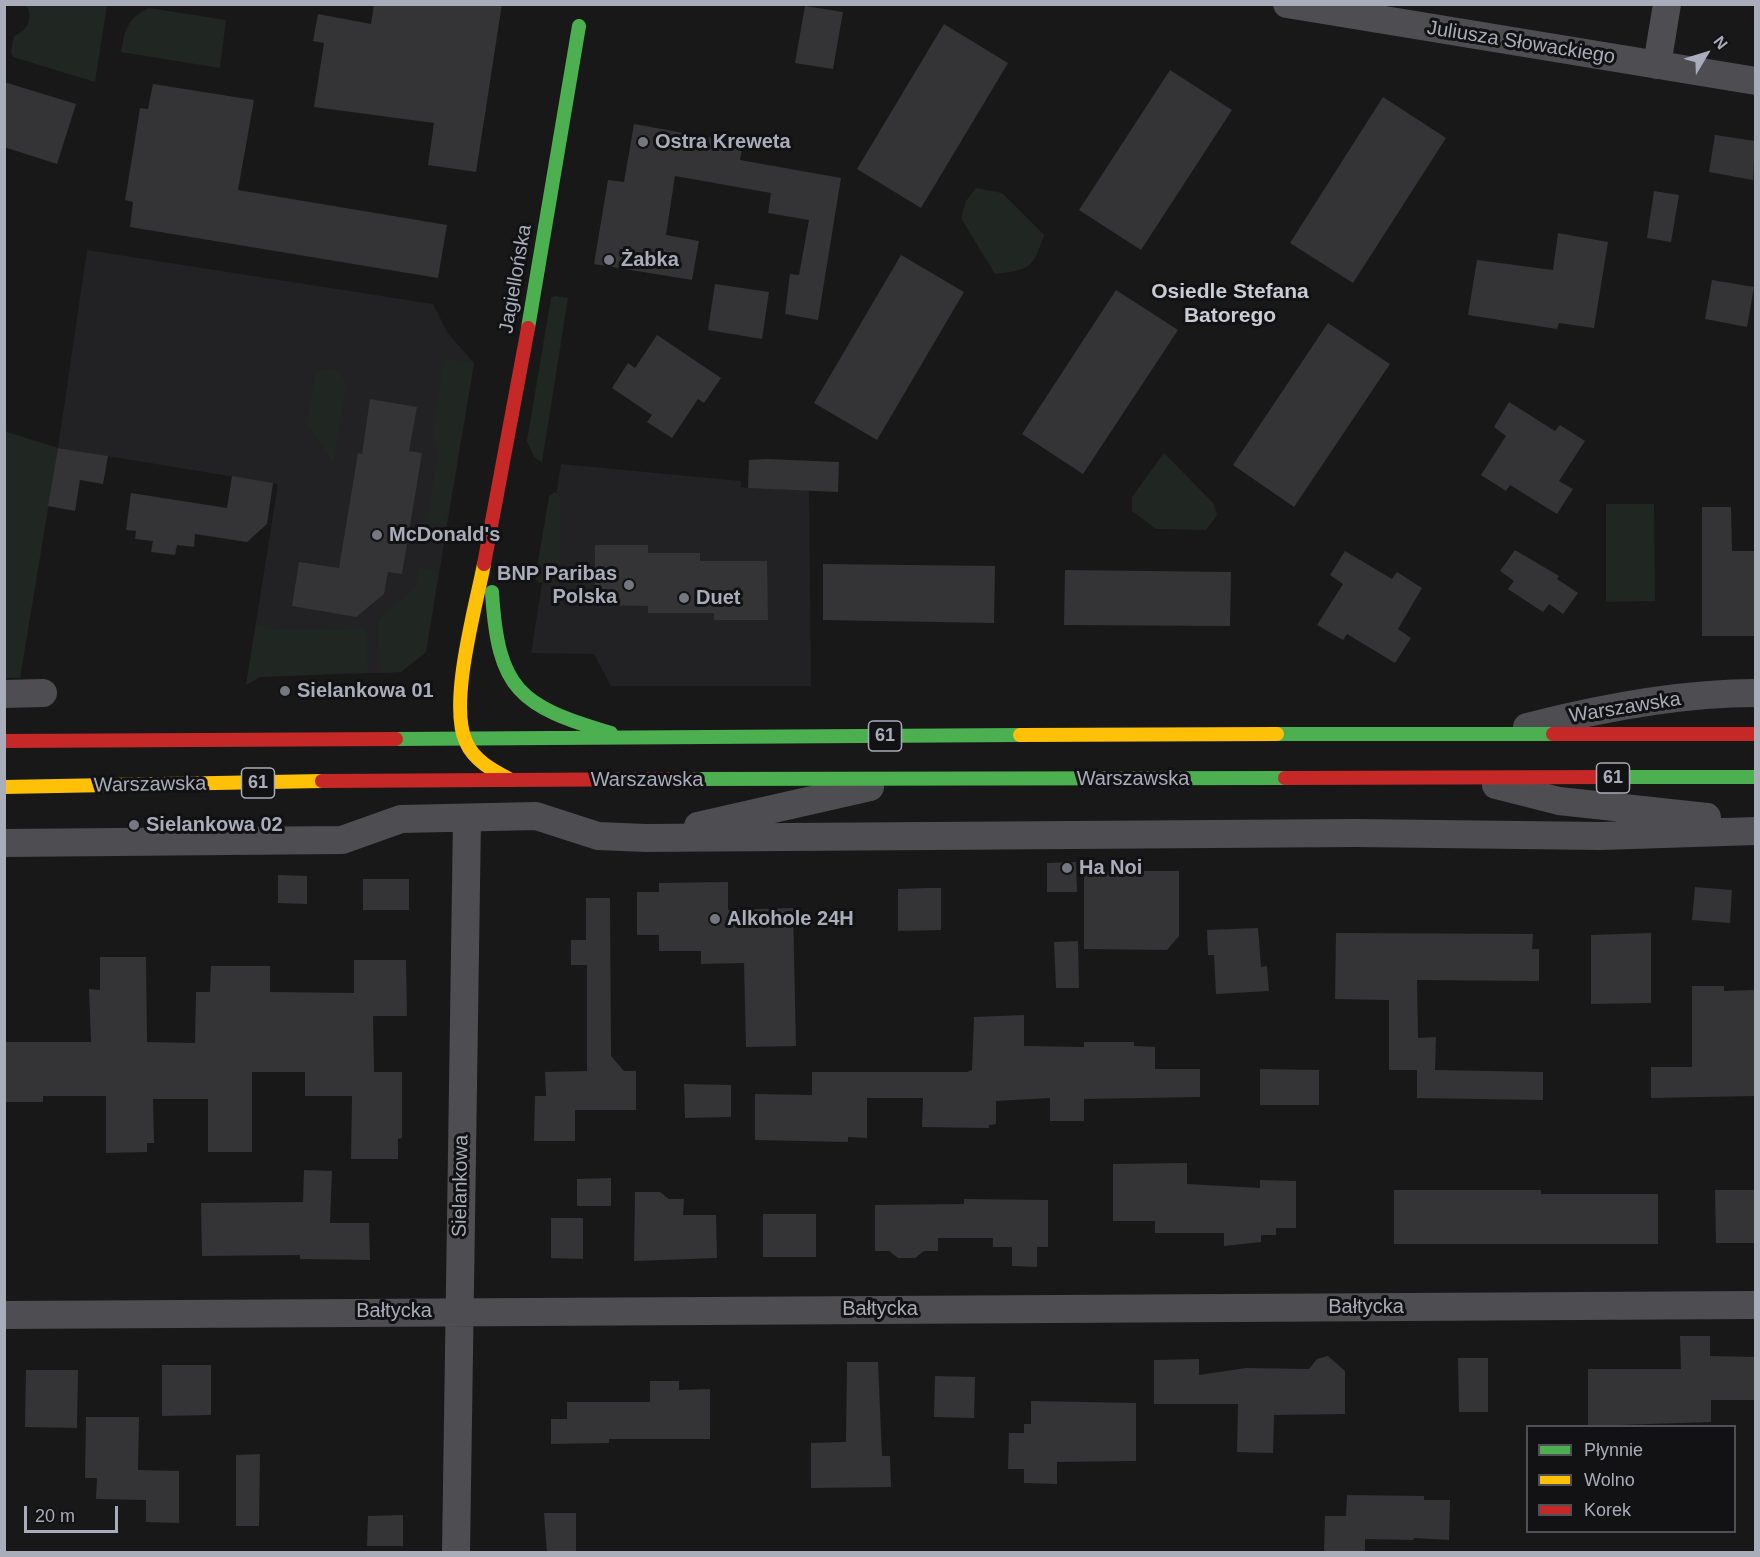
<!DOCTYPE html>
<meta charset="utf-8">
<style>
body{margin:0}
#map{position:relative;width:1760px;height:1557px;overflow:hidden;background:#181818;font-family:Helvetica,sans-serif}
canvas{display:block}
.frame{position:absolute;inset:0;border:6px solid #a9acb9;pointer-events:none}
.legend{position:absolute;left:1526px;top:1425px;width:210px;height:108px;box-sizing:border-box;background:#121214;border:2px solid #4e5056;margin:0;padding:8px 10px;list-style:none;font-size:18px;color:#a9acb9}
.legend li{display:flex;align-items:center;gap:12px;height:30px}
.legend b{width:30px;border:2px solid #4e5056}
.north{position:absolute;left:1676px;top:24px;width:60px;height:60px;-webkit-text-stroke:4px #121214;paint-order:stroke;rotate:52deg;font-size:16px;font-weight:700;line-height:24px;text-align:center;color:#a9acb9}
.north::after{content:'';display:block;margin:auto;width:21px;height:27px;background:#a9acb9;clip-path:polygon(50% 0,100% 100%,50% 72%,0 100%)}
.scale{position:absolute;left:24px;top:1506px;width:94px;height:27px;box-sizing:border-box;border:3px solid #a9acb9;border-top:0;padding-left:8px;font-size:18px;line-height:21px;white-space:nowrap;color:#a9acb9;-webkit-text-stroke:4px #121214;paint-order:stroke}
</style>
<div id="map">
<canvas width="1760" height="1557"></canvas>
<div class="frame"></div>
<ul class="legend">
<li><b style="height:8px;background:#4caf50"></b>Płynnie</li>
<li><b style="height:8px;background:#ffc107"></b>Wolno</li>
<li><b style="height:8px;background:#c62828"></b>Korek</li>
</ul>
<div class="north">N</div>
<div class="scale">20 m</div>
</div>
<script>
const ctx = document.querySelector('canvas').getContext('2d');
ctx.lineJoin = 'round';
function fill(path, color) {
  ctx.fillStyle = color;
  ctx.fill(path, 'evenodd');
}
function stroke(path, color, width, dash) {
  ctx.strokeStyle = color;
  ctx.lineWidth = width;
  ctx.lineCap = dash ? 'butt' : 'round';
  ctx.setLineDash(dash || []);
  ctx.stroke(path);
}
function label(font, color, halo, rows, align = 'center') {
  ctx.font = font + ' Helvetica,sans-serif';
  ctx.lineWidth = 6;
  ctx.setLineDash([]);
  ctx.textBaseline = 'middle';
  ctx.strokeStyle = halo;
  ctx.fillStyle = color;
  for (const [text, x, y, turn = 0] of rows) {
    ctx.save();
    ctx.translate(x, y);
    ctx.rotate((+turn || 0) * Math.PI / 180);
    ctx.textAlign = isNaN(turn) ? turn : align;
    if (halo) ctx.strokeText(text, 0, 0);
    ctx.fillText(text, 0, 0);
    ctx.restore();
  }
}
const built = new Path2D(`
 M 87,250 L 433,304 L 447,332 L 474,363 L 426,652 L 401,672 L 260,677 L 246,685 L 278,484 L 58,448 Z
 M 561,464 L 741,481 L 741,487 L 748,488 L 809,490 L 811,686 L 611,686 L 594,654 L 531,653 Z`);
const green = new Path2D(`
 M 26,5 L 107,5 L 95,82 L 13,57 L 11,52 L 14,36 C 28,30 34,18 26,5 Z
 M 149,8 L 226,20 L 220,68 L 121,52 C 125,30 127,18 149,8 Z
 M 976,188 L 1002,193 L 1044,235 C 1033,268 1030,270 995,274 L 961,218 L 966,201 Z
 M 555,296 L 568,298 L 542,462 L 534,457 L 527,441 L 551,298 Z
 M 444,358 L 474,363 L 446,525 L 427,523 L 439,452 L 433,435 Z
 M 330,368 L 340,373 L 346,386 L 333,461 L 307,424 L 315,378 L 319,372 Z
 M 4,431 L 58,448 L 20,678 L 5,678 Z
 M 1164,453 L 1213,503 L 1217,515 L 1206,530 L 1156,529 L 1132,511 L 1132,497 Z
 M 555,492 L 560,498 L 560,568 L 556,577 L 539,583 L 535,579 L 549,496 Z
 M 1606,504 L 1654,504 L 1655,601 L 1606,602 Z
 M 419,568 L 438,571 L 426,652 L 401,672 L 380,673 L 378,620 L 416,587 Z
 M 256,624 L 281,630 L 366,628 L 368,672 L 260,677 L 246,685 Z`);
const building = new Path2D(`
 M 374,4 L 502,4 L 476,172 L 428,165 L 434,123 L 314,107 L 324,43 L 313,41 L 318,14 L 371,24 Z
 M 805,6 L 843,12 L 833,69 L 795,63 Z
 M 944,24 L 1008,63 L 921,208 L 857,169 Z
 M 1170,70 L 1232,110 L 1141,250 L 1079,210 Z
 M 4,82 L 76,104 L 57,164 L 4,147 Z
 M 153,84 L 254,100 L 238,190 L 447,225 L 438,278 L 130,227 L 133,202 L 125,200 L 132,158 L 140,108 L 148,109 Z
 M 1383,97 L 1446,138 L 1353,283 L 1290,243 Z
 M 634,124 L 717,139 L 718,134 L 744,139 L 740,160 L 841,178 L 818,320 L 785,314 L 790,274 L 799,275 L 809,220 L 768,213 L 771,193 L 675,176 L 666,235 L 699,241 L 692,280 L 594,264 L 608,180 L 624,182 Z
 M 1715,135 L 1755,141 L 1753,180 L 1709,172 Z
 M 1654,191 L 1679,195 L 1671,242 L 1647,238 Z
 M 1558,233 L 1608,242 L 1594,328 L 1559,323 L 1557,329 L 1468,315 L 1477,260 L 1553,270 Z
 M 901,255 L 964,292 L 877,440 L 814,403 Z
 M 1712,280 L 1754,287 L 1747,327 L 1705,319 Z
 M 715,284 L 769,292 L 762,339 L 708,330 Z
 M 1116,290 L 1178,330 L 1083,474 L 1022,434 Z
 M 1328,323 L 1390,364 L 1294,507 L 1233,465 Z
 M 657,335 L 721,378 L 704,403 L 698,399 L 672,438 L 647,422 L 652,415 L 612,388 L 628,363 L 635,368 Z
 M 370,399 L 417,407 L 409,451 L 422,453 L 402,574 L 388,572 L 384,594 L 356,617 L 292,606 L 299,562 L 339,568 L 358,453 L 362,454 Z
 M 1509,402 L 1555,431 L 1560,425 L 1585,441 L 1559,481 L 1573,489 L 1557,514 L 1510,485 L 1506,491 L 1481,475 L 1506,436 L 1494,427 Z
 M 58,448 L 108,456 L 103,484 L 80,480 L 75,511 L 48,506 Z
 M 767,459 L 839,462 L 838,492 L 748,488 L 749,460 Z
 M 232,476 L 273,483 L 267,524 L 247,542 L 195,534 L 194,547 L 177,545 L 175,555 L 151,552 L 153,541 L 135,539 L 136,531 L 126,530 L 131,493 L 227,508 Z
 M 1702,507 L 1731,507 L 1732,551 L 1755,551 L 1755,636 L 1702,636 Z
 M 595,545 L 648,545 L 648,553 L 700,553 L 700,561 L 767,561 L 768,620 L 714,620 L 714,613 L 648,613 L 648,606 L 595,605 Z
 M 1515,550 L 1559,576 L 1557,579 L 1578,593 L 1563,614 L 1549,604 L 1543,612 L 1508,589 L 1514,581 L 1500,571 Z
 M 1345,551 L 1392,579 L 1397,572 L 1422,588 L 1398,629 L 1411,638 L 1395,663 L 1347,634 L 1343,640 L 1317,625 L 1343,584 L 1330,575 Z
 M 823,564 L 995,566 L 994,623 L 823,620 Z
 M 1065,570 L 1231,572 L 1230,626 L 1064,625 Z
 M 1076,862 L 1077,892 L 1047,892 L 1047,863 Z
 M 1084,871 L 1179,871 L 1179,936 L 1167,950 L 1084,949 Z
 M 278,875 L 307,876 L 307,904 L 278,903 Z
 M 363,879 L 409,879 L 409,910 L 363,910 Z
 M 728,882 L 728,910 L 793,908 L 796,1046 L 746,1047 L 744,963 L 701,964 L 701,951 L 659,951 L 659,935 L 637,935 L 637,892 L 659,892 L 659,883 Z
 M 1695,887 L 1732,890 L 1730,923 L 1692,920 Z
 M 928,888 L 941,888 L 941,930 L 898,931 L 898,889 Z
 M 586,898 L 610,898 L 611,1056 L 624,1071 L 636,1071 L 636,1110 L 575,1110 L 575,1141 L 534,1141 L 535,1096 L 546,1096 L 545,1072 L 587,1071 L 587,965 L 571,965 L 571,940 L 586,940 Z
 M 1258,928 L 1261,967 L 1267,966 L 1269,991 L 1216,994 L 1214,955 L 1208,955 L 1207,930 Z
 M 1336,933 L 1533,934 L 1532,949 L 1539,949 L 1539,981 L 1417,980 L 1418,1038 L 1436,1037 L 1435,1070 L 1543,1072 L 1543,1100 L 1417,1098 L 1417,1070 L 1389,1070 L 1389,1000 L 1335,999 Z
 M 1651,933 L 1651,1003 L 1591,1004 L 1591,935 Z
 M 1078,941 L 1079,988 L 1056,988 L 1054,942 Z
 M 100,957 L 146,957 L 147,1042 L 195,1043 L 196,992 L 210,992 L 211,966 L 270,966 L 270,992 L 354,993 L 354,960 L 406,960 L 407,1016 L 373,1016 L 374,1072 L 402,1072 L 402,1138 L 398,1139 L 398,1159 L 351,1159 L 352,1096 L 305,1096 L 305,1072 L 252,1072 L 252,1152 L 208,1152 L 208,1099 L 153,1099 L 154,1143 L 147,1143 L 147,1152 L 106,1153 L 106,1096 L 43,1096 L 43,1102 L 4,1102 L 4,1042 L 91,1042 L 89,989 L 100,990 Z
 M 1692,986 L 1724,986 L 1724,991 L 1755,990 L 1755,1096 L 1651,1098 L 1651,1067 L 1692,1067 Z
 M 1024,1015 L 1024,1046 L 1084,1047 L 1084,1042 L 1134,1042 L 1134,1046 L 1155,1047 L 1155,1069 L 1200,1069 L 1200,1097 L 1084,1099 L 1084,1121 L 1050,1121 L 1050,1098 L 996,1101 L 996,1124 L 989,1125 L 989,1128 L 922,1127 L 923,1098 L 867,1098 L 867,1138 L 848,1137 L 848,1142 L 755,1140 L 755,1094 L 812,1095 L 812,1072 L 967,1072 L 972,1070 L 974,1017 Z
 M 1260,1069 L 1319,1070 L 1319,1105 L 1260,1105 Z
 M 684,1084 L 731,1085 L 731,1117 L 685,1118 Z
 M 1187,1163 L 1187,1184 L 1260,1188 L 1260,1180 L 1296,1181 L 1296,1228 L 1276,1228 L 1276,1235 L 1261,1235 L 1261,1242 L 1224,1246 L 1224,1233 L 1155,1233 L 1155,1221 L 1113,1221 L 1113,1164 Z
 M 304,1170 L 332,1171 L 330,1223 L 369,1223 L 370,1260 L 300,1259 L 300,1255 L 202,1256 L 201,1203 L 303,1202 Z
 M 611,1178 L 611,1206 L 577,1206 L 577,1179 Z
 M 1394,1190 L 1541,1190 L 1541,1194 L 1658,1194 L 1658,1244 L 1394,1244 Z
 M 1715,1190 L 1755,1190 L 1755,1243 L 1716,1243 Z
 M 635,1192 L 660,1192 L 669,1199 L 684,1199 L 683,1215 L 716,1215 L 717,1258 L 634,1261 Z
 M 964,1199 L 1048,1200 L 1048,1247 L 1037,1247 L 1037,1267 L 1012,1266 L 1012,1247 L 993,1247 L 993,1238 L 938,1238 L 938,1251 L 924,1251 L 915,1258 L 898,1258 L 889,1251 L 875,1251 L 875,1205 L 964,1204 Z
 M 763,1214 L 816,1214 L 816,1257 L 763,1257 Z
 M 551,1218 L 583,1218 L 583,1259 L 551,1258 Z
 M 1680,1336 L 1710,1336 L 1710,1356 L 1755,1357 L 1755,1400 L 1711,1400 L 1711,1422 L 1588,1426 L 1588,1369 L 1681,1369 Z
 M 1328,1356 L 1345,1371 L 1345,1414 L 1274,1415 L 1273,1453 L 1237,1452 L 1238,1404 L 1154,1404 L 1154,1360 L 1199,1359 L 1199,1375 L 1246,1368 L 1309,1369 L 1317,1359 Z
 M 1458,1358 L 1488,1358 L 1488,1412 L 1459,1412 Z
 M 847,1362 L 878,1362 L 882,1456 L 890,1456 L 891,1487 L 811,1488 L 811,1443 L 846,1442 Z
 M 162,1365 L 211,1365 L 211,1415 L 162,1416 Z
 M 26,1370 L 78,1370 L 77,1428 L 25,1427 Z
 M 935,1376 L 975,1377 L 974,1418 L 934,1417 Z
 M 650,1381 L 679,1381 L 679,1390 L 710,1389 L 710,1439 L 609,1439 L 609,1443 L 551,1444 L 551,1419 L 567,1419 L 567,1402 L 650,1402 Z
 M 1031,1401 L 1136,1403 L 1136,1461 L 1057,1462 L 1057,1484 L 1024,1483 L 1024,1469 L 1008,1469 L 1009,1433 L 1024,1433 L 1024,1424 L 1031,1424 Z
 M 86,1417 L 139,1417 L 138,1470 L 179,1471 L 179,1523 L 146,1522 L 146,1500 L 96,1499 L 97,1478 L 85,1478 Z
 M 260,1454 L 259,1526 L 236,1526 L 236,1455 Z
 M 1347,1495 L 1424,1496 L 1424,1500 L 1450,1500 L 1449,1540 L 1414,1538 L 1413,1540 L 1365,1539 L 1365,1552 L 1324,1552 L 1325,1516 L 1346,1516 Z
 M 544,1513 L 576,1513 L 576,1552 L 547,1552 Z
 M 403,1515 L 403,1546 L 367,1546 L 368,1516 Z`);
const street = new Path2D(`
 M 1287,4 L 1756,81
 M 1657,65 L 1667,4
 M 4,694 L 43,693
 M 1527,727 C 1601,708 1679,693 1756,693
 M 1496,785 L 1559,801 L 1707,817
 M 698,826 L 870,787
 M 4,843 L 342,840 L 401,819 L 536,816 L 598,836 L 646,838 L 1356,833 L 1601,836 L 1756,831
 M 4,1315 L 1756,1305
 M 456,1552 L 467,819`);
const fast = new Path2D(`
 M 528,328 L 579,26
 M 492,592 C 498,690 519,706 611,733
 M 1277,734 L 1553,734
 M 396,739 L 1020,735
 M 1613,777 L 1756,777
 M 688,779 L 1285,778`);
const slow = new Path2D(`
 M 484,564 C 476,606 448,704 466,742 C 474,761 494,771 511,780
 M 1020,735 L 1277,734
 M 4,787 L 322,781`);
const jam = new Path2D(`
 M 484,564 L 528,328
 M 1553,734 L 1756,734
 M 4,741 L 396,739
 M 1285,778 L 1613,777
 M 322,781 L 688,779`);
const markers = [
 [643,142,6,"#767881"],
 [609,260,6,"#767881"],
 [377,535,6,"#767881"],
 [629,585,6,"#767881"],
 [684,598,6,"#767881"],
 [285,691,6,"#767881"],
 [134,825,6,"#767881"],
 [1067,868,6,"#767881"],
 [715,919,6,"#767881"]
];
const shields = [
 [885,736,33],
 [1613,778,33],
 [258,783,33]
];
const shieldNames = [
 ["61",885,736],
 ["61",1613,778],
 ["61",258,783]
];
const streetNames = [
 ["Juliusza Słowackiego",1521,43,9],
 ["Jagiellońska",516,279,-80],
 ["Warszawska",1625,708,-9],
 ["Warszawska",1133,779],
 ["Warszawska",647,780],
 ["Warszawska",150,785,-1],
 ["Sielankowa",461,1186,-89],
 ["Bałtycka",1366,1307],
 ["Bałtycka",880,1309],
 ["Bałtycka",394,1311]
];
const poiNames = [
 ["Ostra Kreweta",655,142],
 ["Żabka",621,260],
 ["McDonald's",389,535],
 ["BNP Paribas",617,574,"right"],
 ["Polska",617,597,"right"],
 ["Duet",696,598],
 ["Sielankowa 01",297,691],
 ["Sielankowa 02",146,825],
 ["Ha Noi",1079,868],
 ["Alkohole 24H",727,919]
];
const neighbourhoodNames = [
 ["Osiedle Stefana",1230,292],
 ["Batorego",1230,316]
];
fill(built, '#222224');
fill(green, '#202722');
fill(building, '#343436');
stroke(street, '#4e4e52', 28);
stroke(fast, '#4caf50', 14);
stroke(slow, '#ffc107', 14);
stroke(jam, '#c62828', 14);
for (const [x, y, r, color] of markers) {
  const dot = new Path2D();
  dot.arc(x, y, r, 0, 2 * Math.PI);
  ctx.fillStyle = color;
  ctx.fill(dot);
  stroke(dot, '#121214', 2);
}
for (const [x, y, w] of shields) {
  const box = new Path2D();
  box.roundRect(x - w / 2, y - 15, w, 30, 4.5);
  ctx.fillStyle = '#121214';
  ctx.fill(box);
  stroke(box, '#a9acb9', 1.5);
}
label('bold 18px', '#a9acb9', null, shieldNames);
label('20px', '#a9acb9', '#121214', streetNames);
label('bold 20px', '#a9acb9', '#121214', poiNames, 'left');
label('bold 21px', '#caccd5', '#121214', neighbourhoodNames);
</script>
